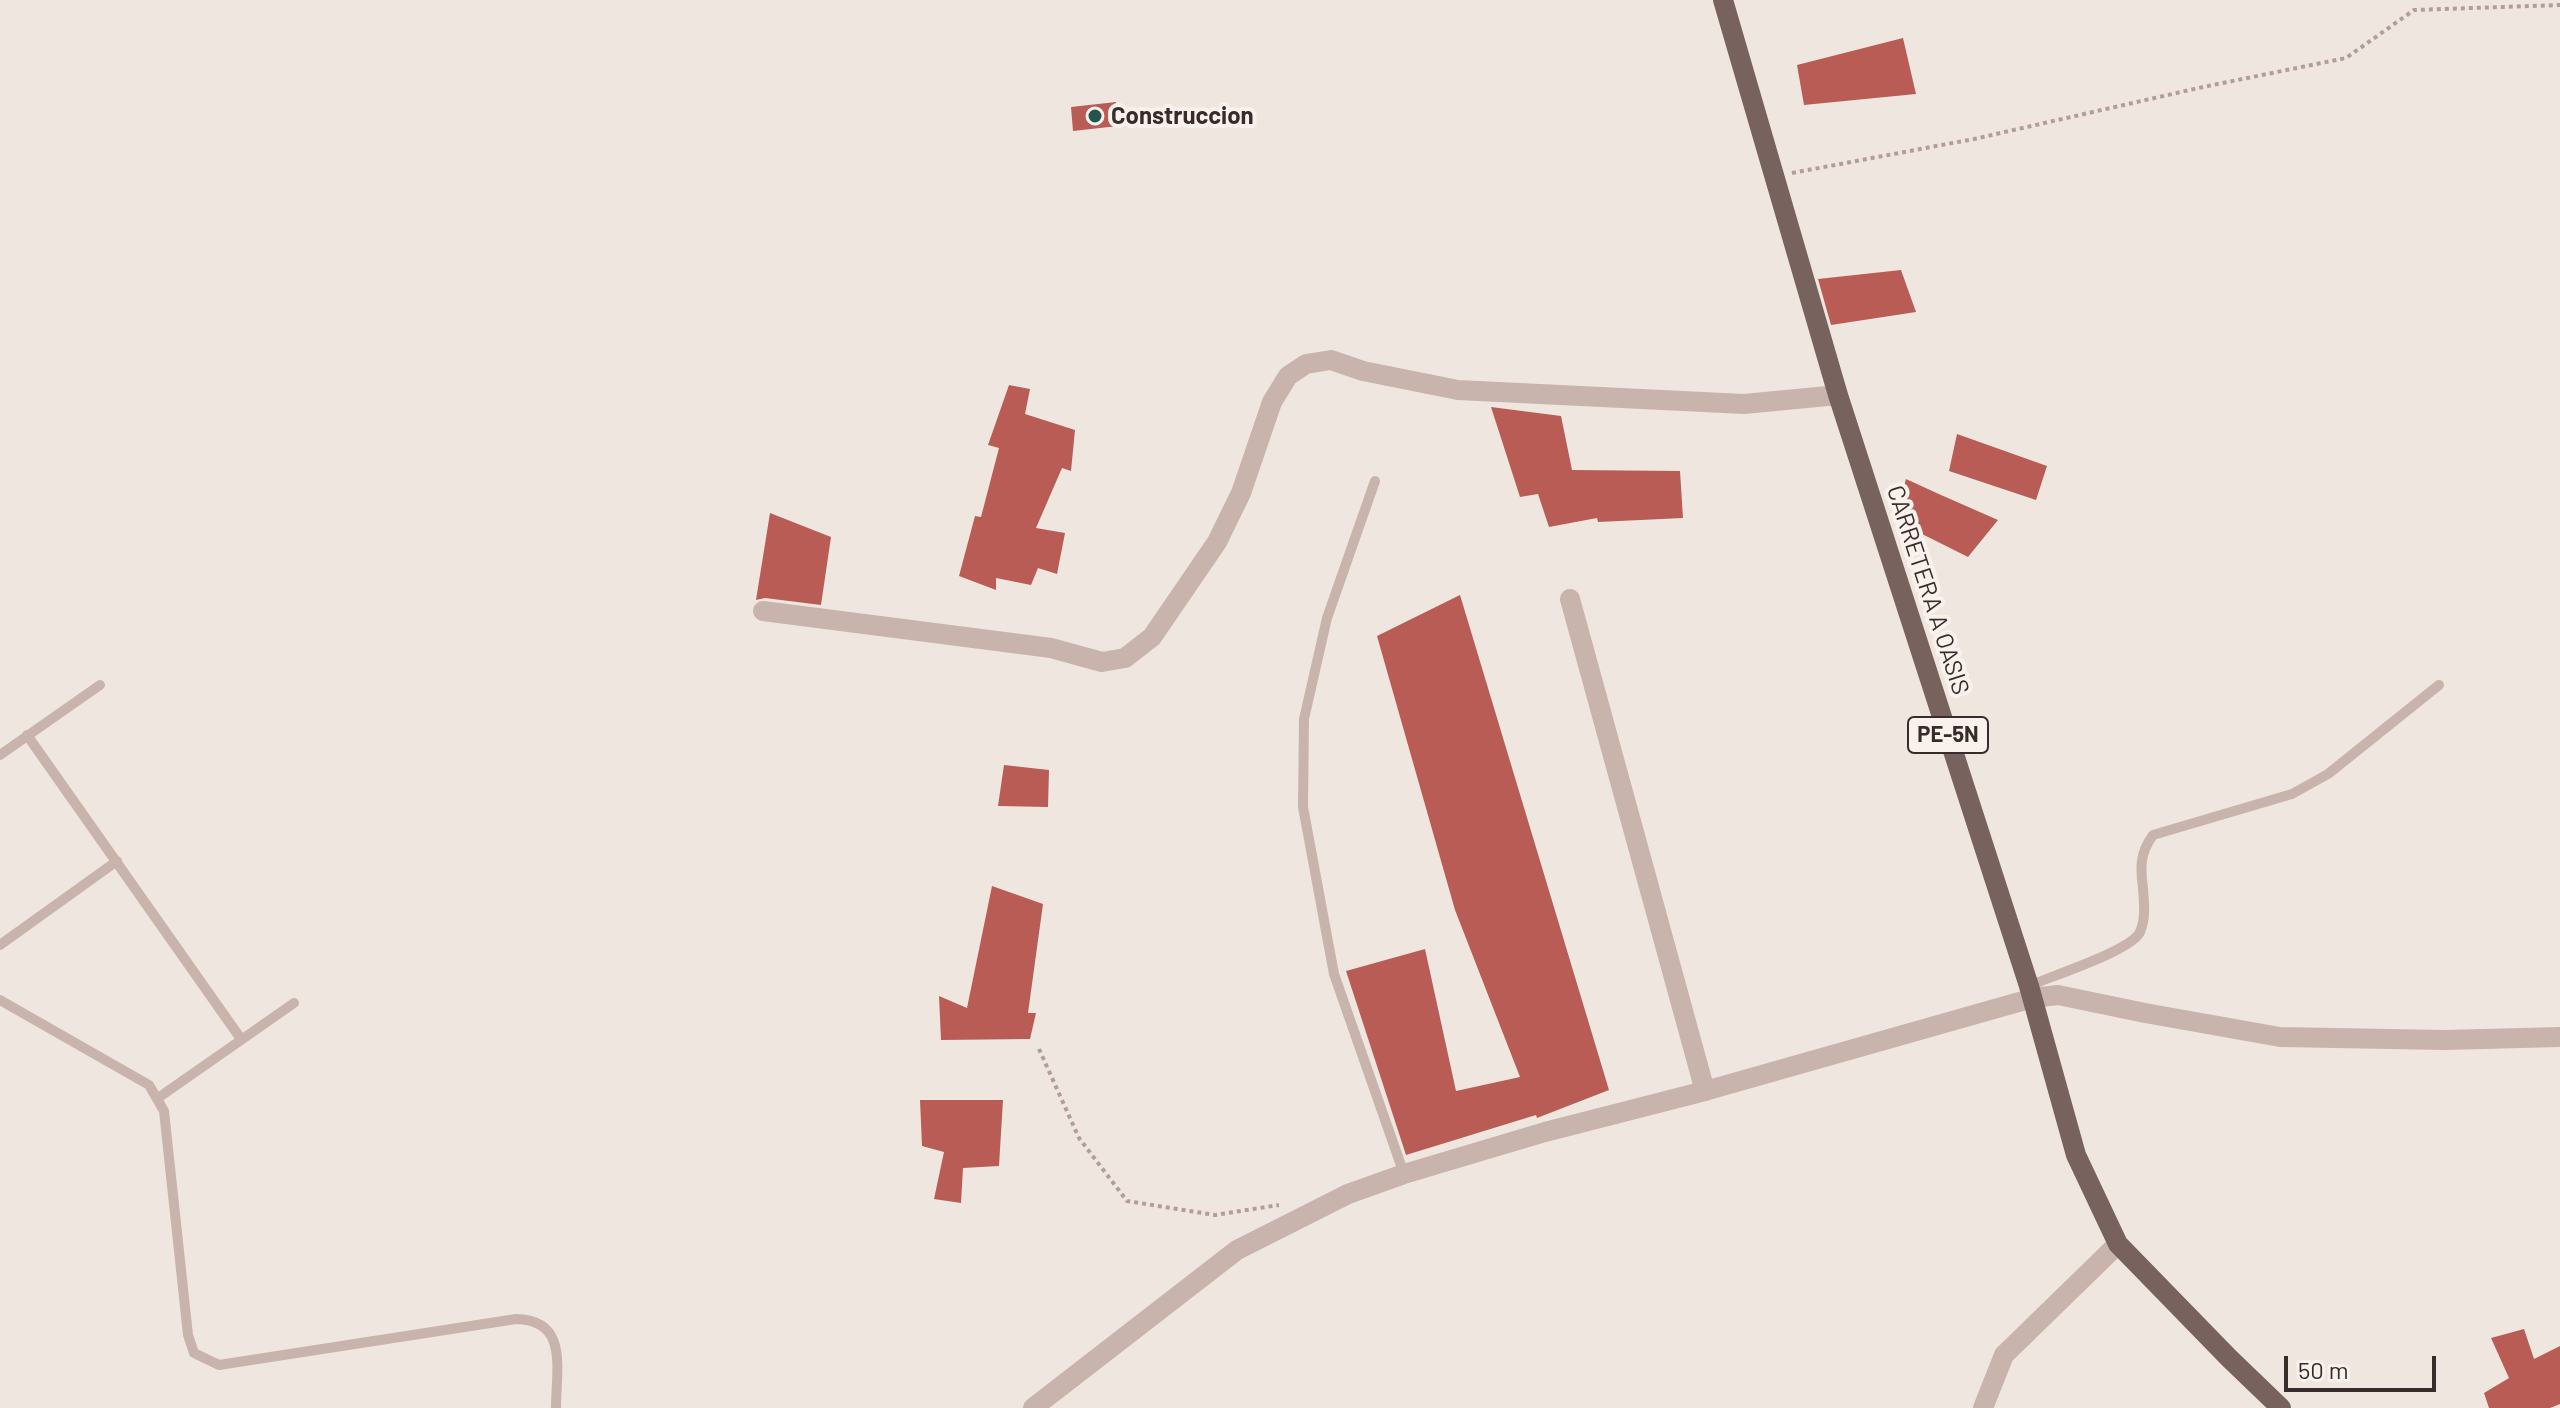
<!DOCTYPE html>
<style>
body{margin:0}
#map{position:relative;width:2560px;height:1408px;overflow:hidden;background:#f0e6e0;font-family:Barlow,sans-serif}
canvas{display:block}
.scale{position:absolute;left:2284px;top:1356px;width:152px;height:36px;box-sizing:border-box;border:4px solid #372c2b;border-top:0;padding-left:10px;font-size:24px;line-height:28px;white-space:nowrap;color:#372c2b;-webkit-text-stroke:6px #f8f1ec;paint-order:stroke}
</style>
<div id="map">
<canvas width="2560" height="1408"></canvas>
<div class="scale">50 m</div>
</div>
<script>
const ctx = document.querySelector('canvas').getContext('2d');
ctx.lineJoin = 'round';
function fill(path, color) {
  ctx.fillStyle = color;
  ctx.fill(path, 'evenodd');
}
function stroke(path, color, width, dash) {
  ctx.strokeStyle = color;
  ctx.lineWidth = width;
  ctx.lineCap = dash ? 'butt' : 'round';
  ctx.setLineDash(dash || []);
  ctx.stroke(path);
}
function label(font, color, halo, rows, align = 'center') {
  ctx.font = font + ' Barlow,sans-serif';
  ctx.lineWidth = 8;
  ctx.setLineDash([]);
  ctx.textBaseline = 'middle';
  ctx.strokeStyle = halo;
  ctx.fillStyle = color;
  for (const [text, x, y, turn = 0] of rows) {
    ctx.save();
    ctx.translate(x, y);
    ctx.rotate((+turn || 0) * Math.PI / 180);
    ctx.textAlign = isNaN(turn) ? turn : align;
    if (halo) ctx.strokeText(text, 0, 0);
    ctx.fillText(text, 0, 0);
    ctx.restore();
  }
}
const building = new Path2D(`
 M 1903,38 L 1916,94 L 1804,105 L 1797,65 Z
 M 1116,102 L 1118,126 L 1073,131 L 1071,107 Z
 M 1901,270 L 1916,312 L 1831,325 L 1818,279 Z
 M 1009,385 L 1030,389 L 1025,414 L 1075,430 L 1071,471 L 1062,468 L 1036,528 L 1065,533 L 1057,574 L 1038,568 L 1031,585 L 996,578 L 996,590 L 959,576 L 975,516 L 981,517 L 999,448 L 988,445 Z
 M 1491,407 L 1561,416 L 1572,470 L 1680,471 L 1683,518 L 1598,522 L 1597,518 L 1549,527 L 1538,494 L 1520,497 Z
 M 1957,434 L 2047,466 L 2036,500 L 1949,471 Z
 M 1906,479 L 1941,495 L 1998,520 L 1968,557 L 1894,520 Z
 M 770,513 L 831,537 L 821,605 L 765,598 L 756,600 Z
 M 1460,595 L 1609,1090 L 1537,1118 L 1536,1115 L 1406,1155 L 1346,971 L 1425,949 L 1456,1091 L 1520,1077 L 1455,910 L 1377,636 Z
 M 1004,765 L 1049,770 L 1048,807 L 998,806 Z
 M 992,886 L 1043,904 L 1028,1013 L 1036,1013 L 1030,1039 L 941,1040 L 939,996 L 967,1008 Z
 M 920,1100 L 1003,1100 L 999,1166 L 963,1168 L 961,1203 L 934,1199 L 944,1152 L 922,1146 Z
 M 2524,1329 L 2534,1359 L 2560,1346 L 2560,1404 L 2550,1408 L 2489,1408 L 2484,1393 L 2509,1378 L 2491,1338 Z`);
const path = new Path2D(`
 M 1792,173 L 1974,139 L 2203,87 L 2346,58 L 2414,10 L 2560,5
 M 1039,1049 L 1079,1138 L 1127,1201 L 1215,1215 L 1279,1205`);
const service = new Path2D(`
 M 1375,481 L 1327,618 L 1304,719 L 1303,807 L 1334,974 L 1404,1174
 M 27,735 L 241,1039
 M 0,755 L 100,685
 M 0,945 L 117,861
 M 2029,986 C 2051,976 2131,951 2140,932 C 2146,918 2144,903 2143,888 C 2140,867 2140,853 2153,835 L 2292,794 L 2328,774 L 2439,685
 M 0,1000 L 149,1085 L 164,1111 L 188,1335 L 194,1353 L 219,1365 L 516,1319 C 569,1320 556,1369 556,1408
 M 158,1098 L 294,1003`);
const minor = new Path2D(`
 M 1570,599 L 1705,1091
 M 763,611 L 1051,648 L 1102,662 L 1125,658 L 1152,637 L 1217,542 L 1241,493 L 1272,402 L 1288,376 L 1306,364 L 1331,360 L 1363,371 L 1458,390 L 1744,404 L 1838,395
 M 2033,998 L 2058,995 L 2145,1013 L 2280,1037 L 2445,1040 L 2560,1037
 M 1983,1408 L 2004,1355 L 2118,1244`);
const tertiary = new Path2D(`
 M 1033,1408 L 1237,1250 L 1348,1194 L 1404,1174 L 1545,1132 L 1705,1091 L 2033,998`);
const primary = new Path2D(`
 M 1723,0 L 1838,395 L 2029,986 L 2076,1155 L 2118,1244 L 2229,1358 L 2281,1408`);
const markers = [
 [1095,116,8,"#25544f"]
];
const shields = [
 [1948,735,80]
];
const shieldNames = [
 ["PE-5N",1948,735]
];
const poiNames = [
 ["Construccion",1111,116]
];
const streetNames = [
 ["CARRETERA A OASIS",1928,590,72]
];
fill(building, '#b95c56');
stroke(path, '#b39e97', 4, [4, 4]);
stroke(service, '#c8b4ad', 10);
stroke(minor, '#c8b4ad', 20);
stroke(tertiary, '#c8b4ad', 20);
stroke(primary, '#77625e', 20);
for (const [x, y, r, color] of markers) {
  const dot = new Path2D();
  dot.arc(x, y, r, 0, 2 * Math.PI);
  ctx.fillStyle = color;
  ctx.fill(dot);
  stroke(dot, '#f8f1ec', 3);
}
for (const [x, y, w] of shields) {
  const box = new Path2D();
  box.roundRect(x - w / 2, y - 18, w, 36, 6);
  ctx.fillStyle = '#f8f1ec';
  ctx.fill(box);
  stroke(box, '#372c2b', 2);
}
label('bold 22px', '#372c2b', null, shieldNames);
label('bold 24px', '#372c2b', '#f8f1ec', poiNames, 'left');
label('24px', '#372c2b', '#f8f1ec', streetNames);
</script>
